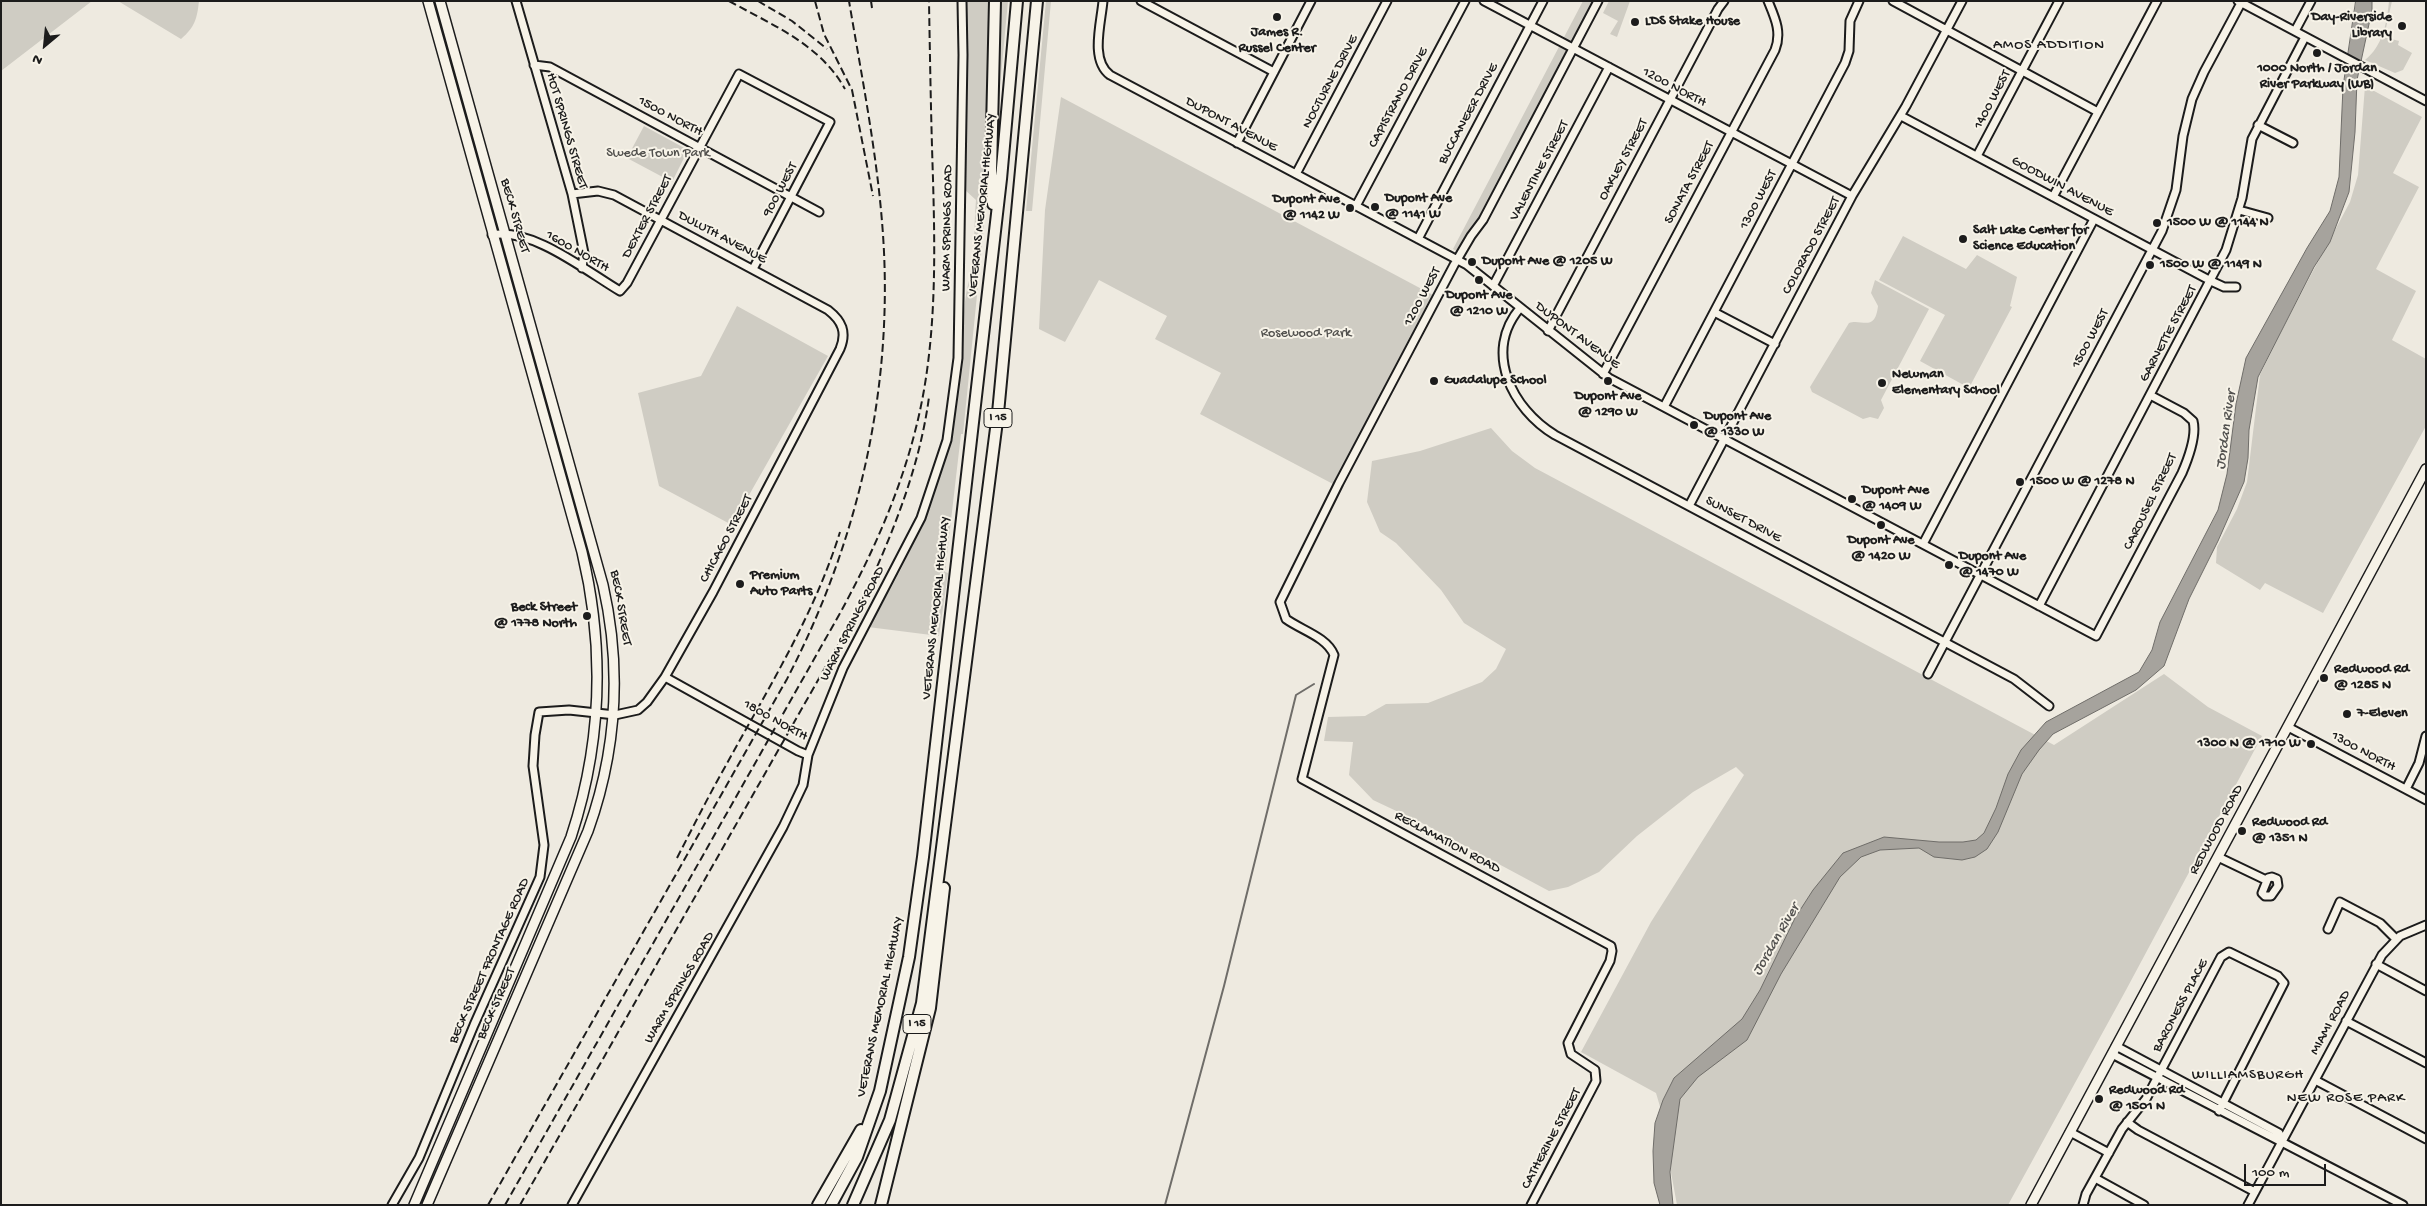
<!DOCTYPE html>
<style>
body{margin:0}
#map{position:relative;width:2427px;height:1206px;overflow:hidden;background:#eeeae0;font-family:"Gochi Hand",sans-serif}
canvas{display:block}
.frame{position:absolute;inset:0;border:2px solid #1c1c1c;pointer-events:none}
.north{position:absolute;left:20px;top:20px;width:50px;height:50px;-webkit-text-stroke:4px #f7f3e8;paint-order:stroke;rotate:208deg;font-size:14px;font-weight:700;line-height:20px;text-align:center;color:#1c1c1c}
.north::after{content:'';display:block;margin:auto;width:18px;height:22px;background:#1c1c1c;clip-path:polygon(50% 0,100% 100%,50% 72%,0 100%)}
.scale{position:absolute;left:2244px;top:1164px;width:82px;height:22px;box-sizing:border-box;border:2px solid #1c1c1c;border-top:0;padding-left:6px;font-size:15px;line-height:18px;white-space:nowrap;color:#1c1c1c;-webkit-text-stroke:4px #f7f3e8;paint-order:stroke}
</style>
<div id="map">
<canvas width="2427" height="1206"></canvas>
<div class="frame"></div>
<div class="north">N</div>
<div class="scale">100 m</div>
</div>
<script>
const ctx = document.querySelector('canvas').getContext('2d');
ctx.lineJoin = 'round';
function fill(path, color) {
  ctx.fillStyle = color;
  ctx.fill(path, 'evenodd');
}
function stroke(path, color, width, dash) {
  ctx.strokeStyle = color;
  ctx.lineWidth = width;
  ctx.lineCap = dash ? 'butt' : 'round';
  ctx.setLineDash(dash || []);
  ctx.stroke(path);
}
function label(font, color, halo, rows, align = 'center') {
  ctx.font = font + ' "Gochi Hand",sans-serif';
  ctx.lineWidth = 4;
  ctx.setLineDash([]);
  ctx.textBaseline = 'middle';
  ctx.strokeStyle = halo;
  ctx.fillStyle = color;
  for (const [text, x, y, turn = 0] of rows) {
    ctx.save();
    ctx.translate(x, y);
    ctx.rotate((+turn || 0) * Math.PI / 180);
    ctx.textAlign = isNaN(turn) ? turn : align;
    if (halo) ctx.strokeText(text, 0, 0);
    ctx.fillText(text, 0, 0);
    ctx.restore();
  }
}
const green = new Path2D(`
 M 1,1 L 92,1 L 1,71 Z
 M 118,1 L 199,1 C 197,19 195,27 181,39 Z
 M 965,1 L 988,1 L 987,196 L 963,434 L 961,434 L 945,572 L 948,573 L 939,636 L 868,627 C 916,551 950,468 960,377 C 963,352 962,327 965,302 C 966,290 970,279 971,268 C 975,246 974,222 976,200 L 965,190 Z
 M 999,1 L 1008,1 L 999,97 L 996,97 Z
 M 1046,1 L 1051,1 L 1032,211 L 1026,211 Z
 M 1583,1 L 1594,1 L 1572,39 L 1478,222 L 1470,230 L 1458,252 L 1453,249 Z
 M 1609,1 L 1630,1 L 1617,37 L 1610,34 L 1618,21 L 1603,13 Z
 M 2389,1 L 2392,1 L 2384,37 L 2399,41 L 2398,45 L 2412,53 L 2403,70 L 2395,73 L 2365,60 C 2383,46 2387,22 2389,1 Z
 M 2365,86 L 2422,117 L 2393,173 L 2419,187 L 2376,269 L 2416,291 L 2392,340 L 2426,359 L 2426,426 L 2323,613 L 2265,583 L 2260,590 L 2216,563 L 2217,547 L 2237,509 L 2247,482 L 2260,375 L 2282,329 L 2350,202 L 2358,175 Z
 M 1061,97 L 1433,295 L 1333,484 L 1200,414 L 1221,373 L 1155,339 L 1167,316 L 1099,280 L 1065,342 L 1039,329 L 1045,210 Z
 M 644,126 L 688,150 L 672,182 L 627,158 Z
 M 1903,236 L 1966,269 L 1977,255 L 2017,277 L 2010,306 L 2012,307 L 1969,388 L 1920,361 L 1945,315 L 1879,280 Z
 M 1875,280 L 1929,309 L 1881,400 L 1884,408 L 1878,419 L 1870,417 L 1863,419 L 1812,392 L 1810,387 L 1849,323 C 1861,318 1875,333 1878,306 L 1871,293 Z
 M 737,306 L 828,356 L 732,525 L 659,486 L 638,393 L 701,376 Z
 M 1491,428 L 1512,451 L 1535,468 L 2054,745 L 2164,674 L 2208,707 L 2262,736 L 2126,990 L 2008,1205 L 1677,1205 L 1670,1167 L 1669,1137 L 1656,1093 L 1581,1052 L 1651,922 L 1744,775 L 1736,767 L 1693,792 L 1637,836 L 1599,872 L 1568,887 L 1549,891 L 1426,825 L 1373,800 L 1349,775 L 1353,742 L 1324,741 L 1328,717 L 1365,716 L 1386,704 L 1428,703 L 1482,682 L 1496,669 L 1506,649 L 1464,623 L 1441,590 L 1396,543 L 1380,532 L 1367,502 L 1372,461 L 1420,451 Z`);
const water = new Path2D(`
 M 2356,1 L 2372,1 L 2372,10 L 2357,80 L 2355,132 L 2349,192 L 2330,242 L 2314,267 L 2258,377 L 2249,430 L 2248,458 L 2244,482 L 2218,541 L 2189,599 L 2164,666 L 2136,690 L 2053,734 L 2039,750 L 2022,774 L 1998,832 L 1987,849 L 1975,857 L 1962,860 L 1934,857 L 1919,848 L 1880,850 L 1861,857 L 1840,877 L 1781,974 L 1747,1040 L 1698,1077 L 1680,1099 L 1670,1172 L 1673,1205 L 1660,1205 L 1654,1183 L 1653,1151 L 1655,1123 L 1663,1100 L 1674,1078 L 1742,1019 L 1760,990 L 1795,918 L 1813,890 L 1843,853 L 1884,837 L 1939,842 L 1963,842 L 1976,840 L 1984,833 L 1996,808 L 2008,774 L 2021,750 L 2046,722 L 2139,672 L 2152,650 L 2160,622 L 2218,510 L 2227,474 L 2236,404 L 2246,358 L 2307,248 L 2330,211 L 2339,177 L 2343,87 Z`);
const stream = new Path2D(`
 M 1165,1205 L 1224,986 L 1296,695 L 1314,684`);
const minor = new Path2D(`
 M 516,1 L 572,194 L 584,253 L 582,268
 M 1103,1 C 1101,24 1090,60 1110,75 L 1467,265 L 1609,378 L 2096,636 L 2182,473 C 2188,459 2197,436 2193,421 L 2184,413 L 2150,395
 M 1141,1 L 1274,72
 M 1484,1 L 1852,196
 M 1893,1 L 2098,112
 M 2238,1 L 2426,101
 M 2295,31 L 2311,1
 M 534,65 L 550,67 L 819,212
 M 1901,116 L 2211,281 L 2224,287 L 2236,287
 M 2258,125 L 2293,143
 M 1237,143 L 1311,1
 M 1977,156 L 2059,1
 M 1296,174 L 1387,1
 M 2053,197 L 2157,1
 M 1356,206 L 1465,1
 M 2239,210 L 2268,218
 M 492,235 C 532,227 586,271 620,291 L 627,283 L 739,74 L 830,122 L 753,269
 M 1418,239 L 1543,1
 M 1493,286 L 1609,67
 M 1520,308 C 1483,352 1512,409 1555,435 L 2014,679 L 2049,706
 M 1714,312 L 1775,344
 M 1548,331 L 1718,9 L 1724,1
 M 1603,374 L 1775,50 C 1782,32 1775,18 1768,1
 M 1664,407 L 1845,63 L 1849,51 L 1850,21 L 1859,1
 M 1689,506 L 1852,196 L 1906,106 L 1962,1
 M 1923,544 L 2094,219
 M 2039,606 L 2226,250 L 2242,198 L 2252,139 L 2305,37
 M 1928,674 L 2162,231 L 2176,190 L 2183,136 L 2192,99 L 2204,72 L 2241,3
 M 665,677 L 798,751 L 808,755
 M 2288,727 L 2426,800
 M 2406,789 L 2419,763 L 2426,736
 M 2218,857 L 2266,880
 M 2272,877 L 2277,879 L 2278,886 L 2271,896 L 2265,896 L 2262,893 L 2268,878 Z
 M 2328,929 L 2340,902 L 2380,923 L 2396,939
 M 2376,964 L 2426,991
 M 2346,1021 L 2426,1063
 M 2116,1046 L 2279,1133 L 2282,1141
 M 2112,1054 L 2403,1205
 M 2315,1080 L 2426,1139
 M 2127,1122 L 2138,1130 L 2255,1192
 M 2070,1132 L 2109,1153
 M 2095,1178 L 2144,1205
 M 392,1205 L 419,1158 L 474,1025 L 540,877 L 544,845 L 533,766 L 535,735 L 539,712 L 569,710 L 615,715 L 638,710 L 647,702 L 665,677 L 713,592 L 840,349 C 847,332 842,321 828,310 L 614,195 L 598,191 L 572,194
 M 572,1205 L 783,827 L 803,785 L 808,755 L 843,668 L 921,518 L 947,440 L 958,358 L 963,55 L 962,1
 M 1531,1205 L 1596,1081 L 1595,1070 L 1571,1054 L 1568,1043 L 1610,961 L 1612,951 L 1611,946 L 1302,779 L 1334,655 C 1327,637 1301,630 1286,619 L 1280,602 L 1339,483 L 1454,265 L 1471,236 L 1483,220 L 1598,1
 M 2083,1205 L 2086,1194 L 2122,1129 L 2146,1099 L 2221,957 L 2229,952 L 2278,976 L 2284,983 L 2219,1111
 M 2248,1205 L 2382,955 L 2400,936 L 2426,925`);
const major = new Path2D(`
 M 414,1205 L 571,837 C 602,743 605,648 582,552 L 428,1
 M 427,1205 L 588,831 C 617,750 622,669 603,585 L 440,1
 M 2031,1205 L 2426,469`);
const highway = new Path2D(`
 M 993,204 L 991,171 L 995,1
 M 818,1205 L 861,1130
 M 831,1205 L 857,1157 L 880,1091 L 909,957 L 923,857 L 1001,179 L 1017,1
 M 853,1205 L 890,1120 L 922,1003 L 998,413 L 1037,1
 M 881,1205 L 930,1008 L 944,888`);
const rail = new Path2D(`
 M 729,1 C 772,25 820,44 845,89
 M 758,1 L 792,21 L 827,49
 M 815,1 L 824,34 L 852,90 L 873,196
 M 871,1 L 872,8
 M 677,858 C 693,827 708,797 725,767 C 767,690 814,616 840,532
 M 488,1205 L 787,679 C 855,548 891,401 884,252 C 880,168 863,84 849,1
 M 505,1205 L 839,615 C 878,544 910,470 924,390 C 936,320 935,250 933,179 C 931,120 930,60 929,1
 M 520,1205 L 855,615 C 888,545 919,473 929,397`);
const markers = [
 [1277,17,5,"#1c1c1c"],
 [1635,22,5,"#1c1c1c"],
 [2402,26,5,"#1c1c1c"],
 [2317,53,5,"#1c1c1c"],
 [1375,207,5,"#1c1c1c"],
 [1350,208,5,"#1c1c1c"],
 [2157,223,5,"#1c1c1c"],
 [1963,239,5,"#1c1c1c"],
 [1472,262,5,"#1c1c1c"],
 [2150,265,5,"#1c1c1c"],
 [1479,280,5,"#1c1c1c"],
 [1434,381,5,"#1c1c1c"],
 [1608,381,5,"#1c1c1c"],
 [1882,383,5,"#1c1c1c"],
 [1694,425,5,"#1c1c1c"],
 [2020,482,5,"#1c1c1c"],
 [1852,499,5,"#1c1c1c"],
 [1881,525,5,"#1c1c1c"],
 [1949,565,5,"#1c1c1c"],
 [740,584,5,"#1c1c1c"],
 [587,616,5,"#1c1c1c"],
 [2324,678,5,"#1c1c1c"],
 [2347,714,5,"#1c1c1c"],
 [2311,744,5,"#1c1c1c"],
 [2242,831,5,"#1c1c1c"],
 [2099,1099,5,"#1c1c1c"]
];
const shields = [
 [998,418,28],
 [917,1024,28]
];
const shieldNames = [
 ["I 15",998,418],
 ["I 15",917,1024]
];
const poiNames = [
 ["Day-Riverside",2392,18,"right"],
 ["Library",2392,34,"right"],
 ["LDS Stake House",1645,22],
 ["James R.",1277,33,"center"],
 ["Russel Center",1277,49,"center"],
 ["1000 North / Jordan",2317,69,"center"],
 ["River Parkway (WB)",2317,85,"center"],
 ["Dupont Ave",1385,199],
 ["@ 1141 W",1385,215],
 ["Dupont Ave",1340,200,"right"],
 ["@ 1142 W",1340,216,"right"],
 ["1500 W @ 1144 N",2167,223],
 ["Salt Lake Center for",1973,231],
 ["Science Education",1973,247],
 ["Dupont Ave @ 1205 W",1482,262],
 ["1500 W @ 1149 N",2160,265],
 ["Dupont Ave",1479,296,"center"],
 ["@ 1210 W",1479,312,"center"],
 ["Newman",1892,375],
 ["Elementary School",1892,391],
 ["Guadalupe School",1444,381],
 ["Dupont Ave",1608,397,"center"],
 ["@ 1290 W",1608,413,"center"],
 ["Dupont Ave",1704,417],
 ["@ 1330 W",1704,433],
 ["1500 W @ 1278 N",2030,482],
 ["Dupont Ave",1862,491],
 ["@ 1409 W",1862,507],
 ["Dupont Ave",1881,541,"center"],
 ["@ 1420 W",1881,557,"center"],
 ["Dupont Ave",1959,557],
 ["@ 1470 W",1959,573],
 ["Premium",750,576],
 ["Auto Parts",750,592],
 ["Beck Street",577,608,"right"],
 ["@ 1778 North",577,624,"right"],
 ["Redwood Rd",2334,670],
 ["@ 1285 N",2334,686],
 ["7-Eleven",2357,714],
 ["1300 N @ 1710 W",2301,744,"right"],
 ["Redwood Rd",2252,823],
 ["@ 1351 N",2252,839],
 ["Redwood Rd",2109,1091],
 ["@ 1501 N",2109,1107]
];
const streetNames = [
 ["NOCTURNE DRIVE",1331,82,-62],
 ["1200 NORTH",1674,88,28],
 ["CAPISTRANO DRIVE",1399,98,-62],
 ["1400 WEST",1993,100,-62],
 ["BUCCANEER DRIVE",1469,114,-62],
 ["1500 NORTH",670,117,28],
 ["DUPONT AVENUE",1231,125,28],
 ["HOT SPRINGS STREET",566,131,74],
 ["OAKLEY STREET",1624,160,-62],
 ["VALENTINE STREET",1540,171,-62],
 ["SONATA STREET",1690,183,-62],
 ["GOODWIN AVENUE",2062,187,28],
 ["900 WEST",781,190,-62],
 ["1300 WEST",1759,200,-62],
 ["VETERANS MEMORIAL HIGHWAY",983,205,-84],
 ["BECK STREET",514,216,74],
 ["DEXTER STREET",648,217,-62],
 ["WARM SPRINGS ROAD",948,228,-89],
 ["DULUTH AVENUE",722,238,28],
 ["COLORADO STREET",1812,246,-62],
 ["1600 NORTH",577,252,30],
 ["1200 WEST",1423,297,-62],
 ["GARNETTE STREET",2169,334,-62],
 ["DUPONT AVENUE",1577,336,37],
 ["1500 WEST",2091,339,-62],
 ["CAROUSEL STREET",2151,502,-64],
 ["SUNSET DRIVE",1743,520,28],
 ["CHICAGO STREET",727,539,-62],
 ["BECK STREET",620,608,80],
 ["VETERANS MEMORIAL HIGHWAY",937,608,-84],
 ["WARM SPRINGS ROAD",853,624,-63],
 ["1800 NORTH",775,721,29],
 ["1300 NORTH",2363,752,28],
 ["REDWOOD ROAD",2217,830,-62],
 ["RECLAMATION ROAD",1447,843,28],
 ["BECK STREET FRONTAGE ROAD",490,961,-66],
 ["WARM SPRINGS ROAD",680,988,-60],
 ["BECK STREET",497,1004,-66],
 ["BARONESS PLACE",2181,1006,-62],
 ["VETERANS MEMORIAL HIGHWAY",881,1007,-78],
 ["MIAMI ROAD",2331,1023,-62],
 ["CATHERINE STREET",1552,1139,-62]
];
const parkNames = [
 ["Swede Town Park",658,154],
 ["Rosewood Park",1306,334]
];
const neighbourhoodNames = [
 ["AMOS ADDITION",2049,46],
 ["WILLIAMSBURGH",2248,1076],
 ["NEW ROSE PARK",2346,1099]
];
const waterNames = [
 ["Jordan River",2227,430,-82],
 ["Jordan River",1777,940,-60]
];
fill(green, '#cfccc3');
fill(water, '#a6a39d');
stroke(water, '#6f6d69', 1);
stroke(stream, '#6f6d69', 2);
stroke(minor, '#1c1c1c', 11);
stroke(major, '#1c1c1c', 12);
stroke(highway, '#1c1c1c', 14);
stroke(minor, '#f7f3e8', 7);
stroke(major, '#f7f3e8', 9);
stroke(highway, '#f7f3e8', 10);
stroke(rail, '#1c1c1c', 2, [8, 4]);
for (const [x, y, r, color] of markers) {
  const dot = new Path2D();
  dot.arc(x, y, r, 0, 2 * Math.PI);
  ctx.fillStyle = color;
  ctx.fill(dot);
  stroke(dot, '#f7f3e8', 2);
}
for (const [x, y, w] of shields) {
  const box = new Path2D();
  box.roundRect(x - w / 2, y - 9.5, w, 19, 4);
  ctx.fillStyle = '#f7f3e8';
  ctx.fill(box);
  stroke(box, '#1c1c1c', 1);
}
label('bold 12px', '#1c1c1c', null, shieldNames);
label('bold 14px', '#1c1c1c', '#f7f3e8', poiNames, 'left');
label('14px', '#1c1c1c', '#f7f3e8', streetNames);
label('14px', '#52514e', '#f7f3e8', parkNames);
ctx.letterSpacing = '1px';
label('15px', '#1c1c1c', '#f7f3e8', neighbourhoodNames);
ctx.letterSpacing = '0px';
label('italic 15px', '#535250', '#f7f3e8', waterNames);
</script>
